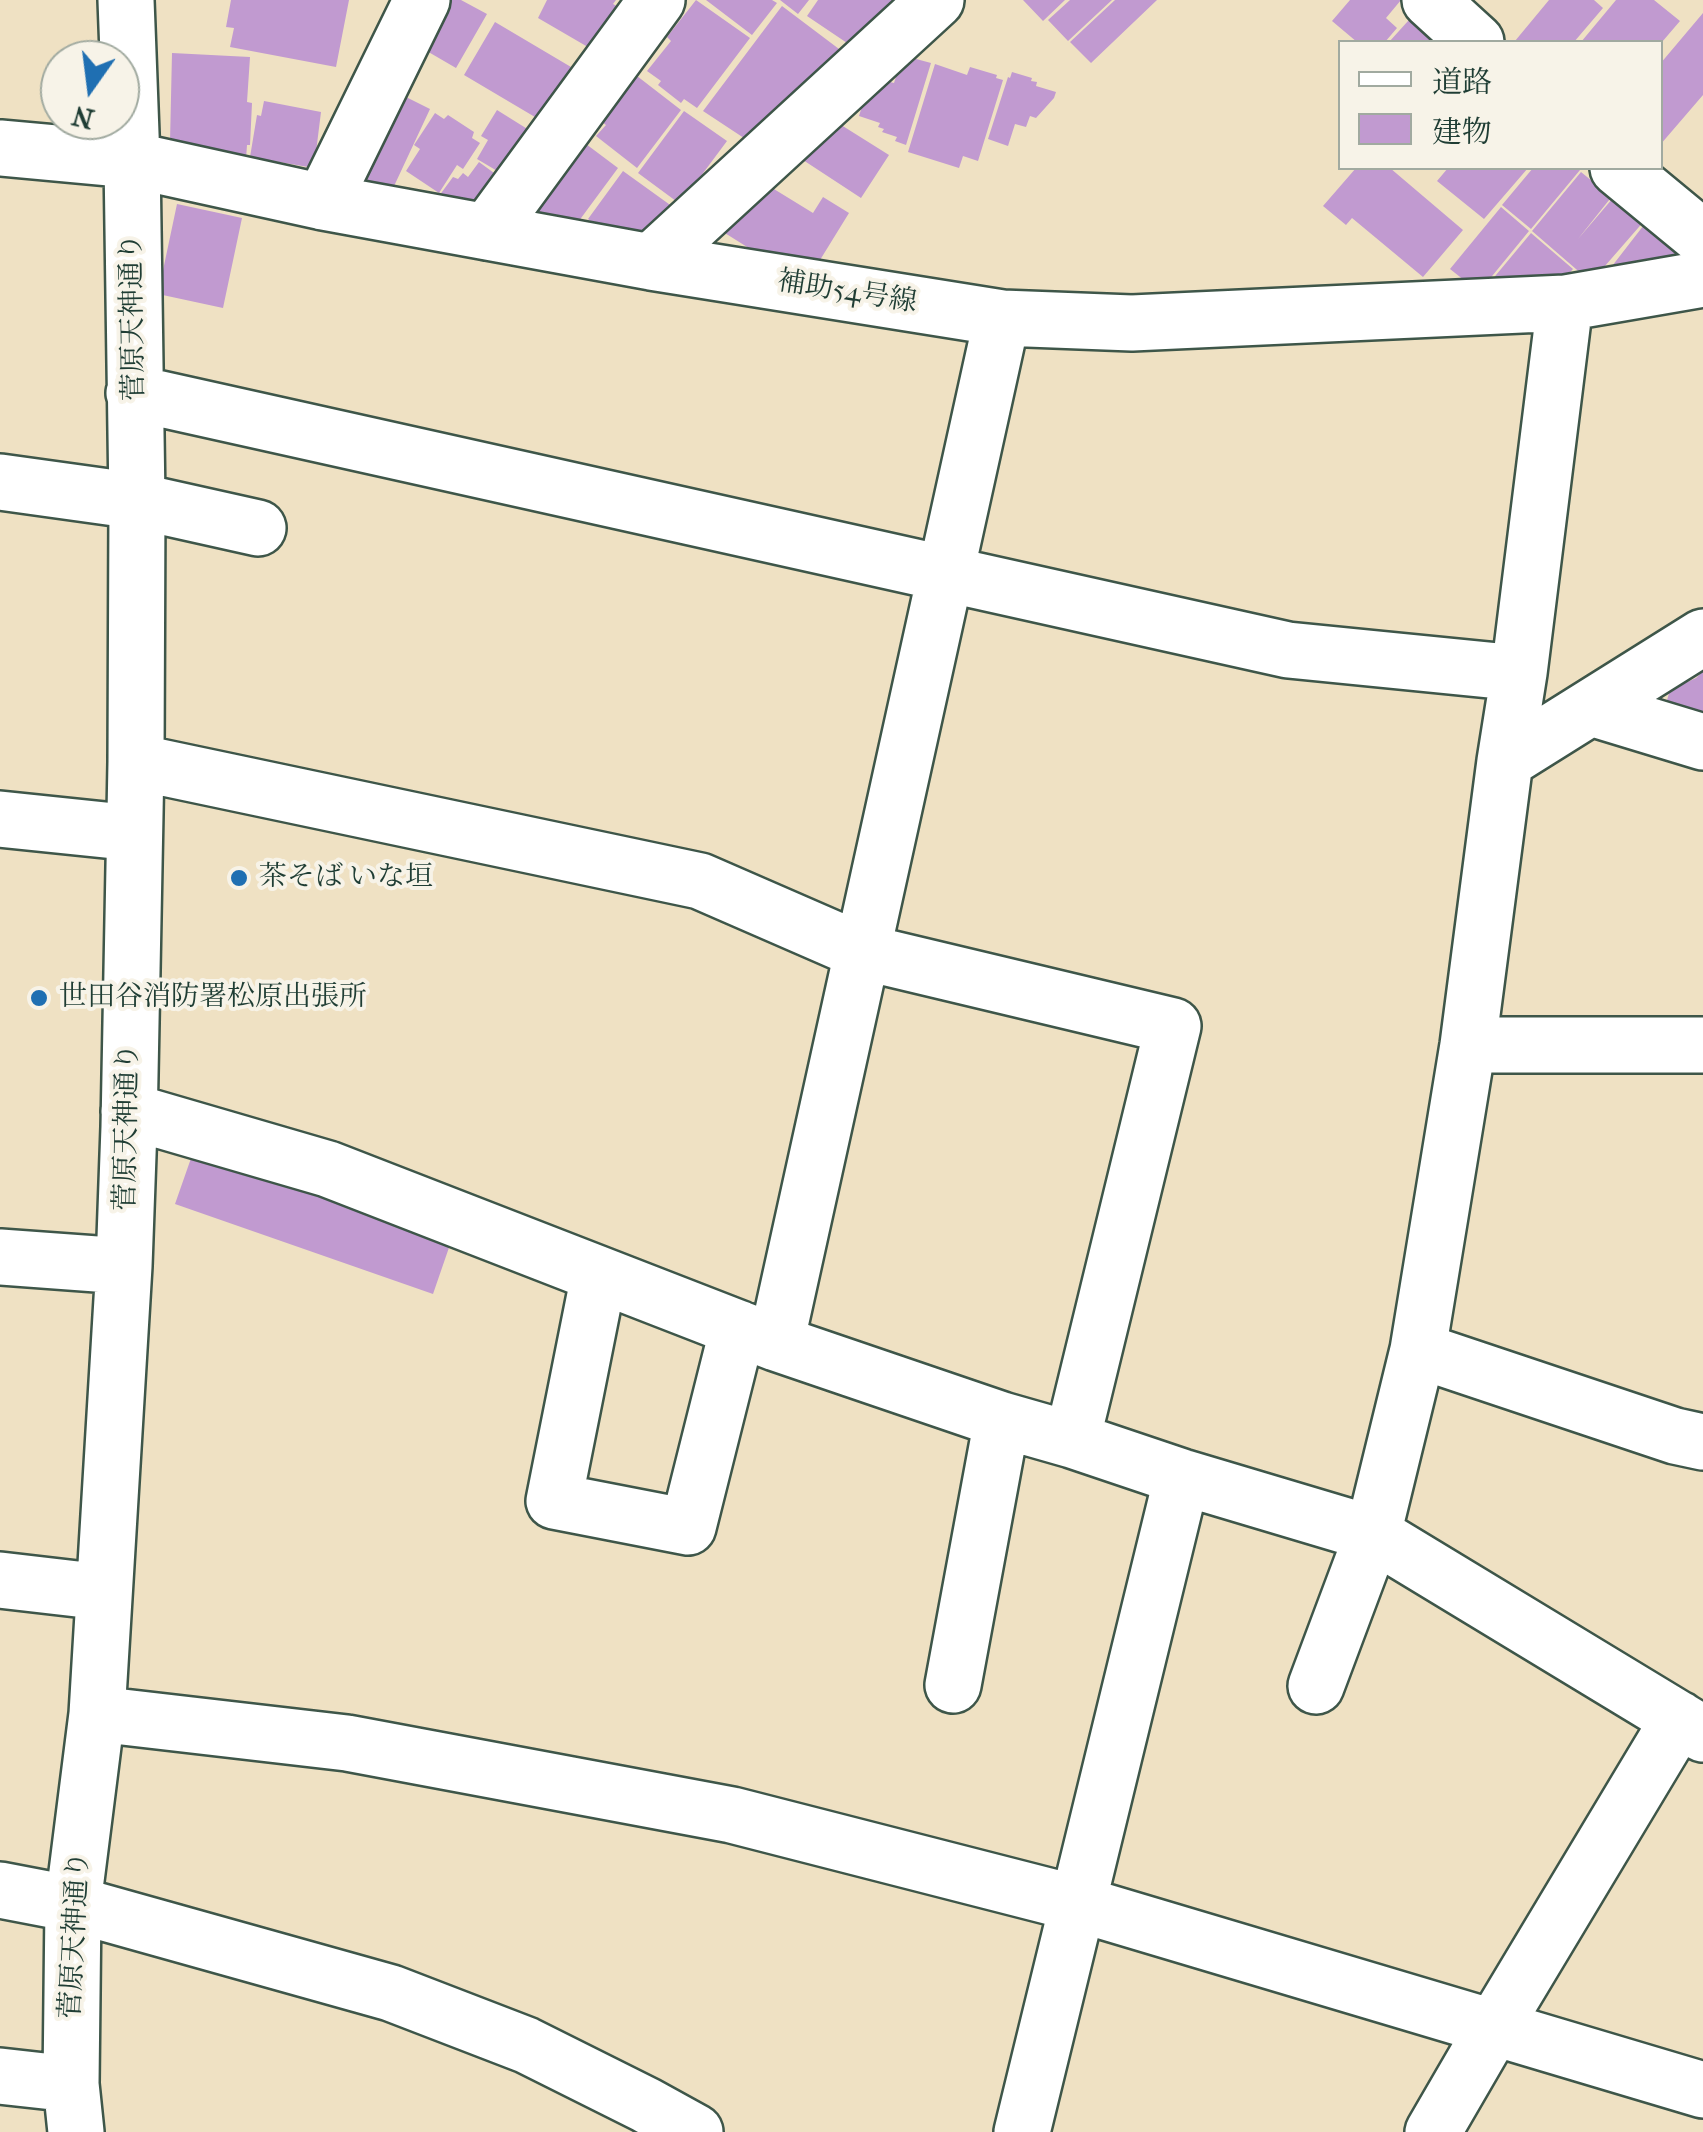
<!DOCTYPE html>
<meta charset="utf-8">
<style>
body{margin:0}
#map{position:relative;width:1703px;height:2132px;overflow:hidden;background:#efe1c3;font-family:"IM FELL French Canon","Noto Serif JP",serif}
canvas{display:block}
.legend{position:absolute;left:1338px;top:40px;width:325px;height:130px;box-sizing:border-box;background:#f7f3e8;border:2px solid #a1aaa0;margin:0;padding:12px 18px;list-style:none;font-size:30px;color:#1f3d34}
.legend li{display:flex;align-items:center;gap:20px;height:50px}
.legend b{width:50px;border:2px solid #a1aaa0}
.north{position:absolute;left:40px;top:40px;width:100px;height:100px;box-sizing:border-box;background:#f7f3e8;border:2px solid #a1aaa0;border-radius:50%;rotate:194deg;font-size:28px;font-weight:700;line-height:40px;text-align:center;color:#1f3d34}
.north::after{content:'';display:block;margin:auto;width:35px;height:45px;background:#1f6fb2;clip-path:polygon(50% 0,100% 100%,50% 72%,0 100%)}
</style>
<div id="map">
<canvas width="1703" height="2132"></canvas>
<ul class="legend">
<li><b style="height:12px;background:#fff"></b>道路</li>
<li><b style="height:28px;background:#c19ad0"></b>建物</li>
</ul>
<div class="north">N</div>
</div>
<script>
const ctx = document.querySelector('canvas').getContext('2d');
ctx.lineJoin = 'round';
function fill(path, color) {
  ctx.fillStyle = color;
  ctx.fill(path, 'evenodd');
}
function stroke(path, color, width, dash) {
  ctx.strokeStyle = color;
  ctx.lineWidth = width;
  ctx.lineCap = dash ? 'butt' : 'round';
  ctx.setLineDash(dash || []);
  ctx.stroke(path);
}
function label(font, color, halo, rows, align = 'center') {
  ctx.font = font + ' "IM FELL French Canon","Noto Serif JP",serif';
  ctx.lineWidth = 8;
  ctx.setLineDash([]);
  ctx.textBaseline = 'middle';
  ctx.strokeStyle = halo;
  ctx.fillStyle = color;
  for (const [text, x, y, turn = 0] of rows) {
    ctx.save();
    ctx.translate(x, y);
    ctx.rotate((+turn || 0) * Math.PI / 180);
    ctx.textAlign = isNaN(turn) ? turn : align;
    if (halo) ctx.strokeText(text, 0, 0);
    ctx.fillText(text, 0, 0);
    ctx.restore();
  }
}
const building = new Path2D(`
 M 231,0 L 349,0 L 336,67 L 230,47 L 234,28 L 226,27 Z
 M 438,0 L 461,0 L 487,14 L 456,68 L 413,43 Z
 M 547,0 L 616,0 L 613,4 L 622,9 L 593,50 L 538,18 Z
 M 696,0 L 750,38 L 697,108 L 684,99 L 681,103 L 658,85 L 661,81 L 647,71 L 671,41 L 667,37 Z
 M 706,0 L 772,0 L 777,3 L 752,35 Z
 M 780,0 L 809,0 L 798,14 Z
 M 818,0 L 902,0 L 886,15 L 882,12 L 866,35 L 853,47 L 807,16 Z
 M 1023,0 L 1065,0 L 1043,21 Z
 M 1070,0 L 1112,0 L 1068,41 L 1048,20 Z
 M 1115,0 L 1157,0 L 1091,63 L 1070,42 Z
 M 1350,0 L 1401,0 L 1386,18 L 1397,28 L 1385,42 L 1357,42 L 1332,21 Z
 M 1549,0 L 1594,0 L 1603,8 L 1574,42 L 1517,42 L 1515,41 Z
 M 1616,0 L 1654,0 L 1680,21 L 1662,42 L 1581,42 Z
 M 782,6 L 843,52 L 811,85 L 806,82 L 781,114 L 750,142 L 703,111 Z
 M 1418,10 L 1440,42 L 1389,42 Z
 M 1703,13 L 1703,95 L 1660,145 L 1660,64 Z
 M 495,22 L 571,67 L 540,120 L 464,75 Z
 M 172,53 L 250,57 L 247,102 L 252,103 L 250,145 L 247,145 L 246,159 L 183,156 L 184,143 L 170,142 Z
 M 905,56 L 931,63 L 906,145 L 895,141 L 897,137 L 882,132 L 884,129 L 878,127 L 880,123 L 859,116 L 867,91 L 886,81 L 894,83 L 901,61 Z
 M 935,64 L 967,75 L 970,67 L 997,75 L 996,78 L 1003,80 L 978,161 L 963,156 L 959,168 L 908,152 Z
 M 1012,72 L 1032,78 L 1031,81 L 1037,82 L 1036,86 L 1056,92 L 1054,98 L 1036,118 L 1030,116 L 1026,127 L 1015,124 L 1008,146 L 988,139 L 1008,77 L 1010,78 Z
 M 637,76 L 681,110 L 637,168 L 596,136 L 606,125 L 602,122 Z
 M 402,95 L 430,109 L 388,199 L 361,187 Z
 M 264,101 L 321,112 L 314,168 L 250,157 L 257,115 L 261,116 Z
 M 497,110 L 537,135 L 504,175 L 477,159 L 488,140 L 481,136 Z
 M 684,111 L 727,141 L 680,204 L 638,173 Z
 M 435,113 L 444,119 L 448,115 L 474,132 L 472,138 L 480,143 L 463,169 L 457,165 L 439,193 L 406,171 L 420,149 L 414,145 Z
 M 830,118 L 889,155 L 861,198 L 803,160 Z
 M 582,141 L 618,168 L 570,233 L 530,212 Z
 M 479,162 L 505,181 L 478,220 L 439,196 L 453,177 L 458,179 L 463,173 L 468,177 Z
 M 1356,168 L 1390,168 L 1463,230 L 1423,277 L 1352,218 L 1346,225 L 1323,206 Z
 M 1448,168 L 1528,168 L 1484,219 L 1437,181 Z
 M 1533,168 L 1577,168 L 1580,170 L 1531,229 L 1502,205 Z
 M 623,171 L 673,207 L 648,242 L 616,240 L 588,219 Z
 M 1581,172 L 1598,186 L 1602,182 L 1621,185 L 1578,239 L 1613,198 L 1652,212 L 1591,282 L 1532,231 Z
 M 769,186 L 813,213 L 823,197 L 849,213 L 812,273 L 782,255 L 776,265 L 720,230 Z
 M 177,204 L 242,218 L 223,308 L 158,294 Z
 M 1501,207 L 1529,231 L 1479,292 L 1450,269 Z
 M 1647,221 L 1696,260 L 1609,270 Z
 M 1531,233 L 1573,269 L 1558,286 L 1546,276 L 1539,285 L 1491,281 Z
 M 1703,671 L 1703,718 L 1665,707 L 1670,690 L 1696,678 Z
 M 196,1144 L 454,1233 L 433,1294 L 175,1204 Z`);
const minor = new Path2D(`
 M 1430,0 L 1476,42
 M 0,148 L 132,160 L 323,202 L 651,262 L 1002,318 L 1132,323 L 1565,303 L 1703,279
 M 1618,168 L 1703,238
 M 323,202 L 422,0
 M 487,232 L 657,0
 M 651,262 L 936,0
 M 134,393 L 1288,650 L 1519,673
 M 0,482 L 137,501 L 258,528
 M 1591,708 L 1703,742
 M 1505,761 L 1703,637
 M 136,762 L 700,881 L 863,952 L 1173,1026 L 1072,1440
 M 0,819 L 134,833
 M 1468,1045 L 1703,1045
 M 129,1111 L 328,1169 L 776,1343 L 1002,1420 L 1072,1440 L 1182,1477 L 1373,1534 L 1703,1734
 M 0,1257 L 124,1266
 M 599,1275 L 554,1501 L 688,1527 L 738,1328
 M 776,1343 L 1002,318
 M 1418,1350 L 1675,1436 L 1703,1442
 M 0,1580 L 103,1592
 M 953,1685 L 1002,1420
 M 1316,1686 L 1373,1534 L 1418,1350 L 1468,1045 L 1505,761 L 1519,673 L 1565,303
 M 97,1714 L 347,1743 L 732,1815 L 1079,1904 L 1703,2090
 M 0,1890 L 73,1904 L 391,1993 L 526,2045 L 646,2105 L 695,2132
 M 0,2076 L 71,2084
 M 76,2132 L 71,2084 L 73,1904 L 97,1714 L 124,1266 L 129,1127 L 136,762 L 137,501 L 132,160 L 126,0
 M 1022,2132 L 1182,1477
 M 1433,2132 L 1494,2027 L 1679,1719`);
const markers = [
 [239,878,10,"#1f6fb2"],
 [39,998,10,"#1f6fb2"]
];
const streetNames = [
 ["補助54号線",847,293,9],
 ["菅原天神通り",134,317,-91],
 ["菅原天神通り",128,1127,-89],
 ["菅原天神通り",76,1935,-87]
];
const poiNames = [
 ["茶そば いな垣",259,878],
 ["世田谷消防署松原出張所",59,998]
];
fill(building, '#c19ad0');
stroke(minor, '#3e5649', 60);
stroke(minor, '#fff', 55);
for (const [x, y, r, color] of markers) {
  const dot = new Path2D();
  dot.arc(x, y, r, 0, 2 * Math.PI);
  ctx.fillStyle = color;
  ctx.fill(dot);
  stroke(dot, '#f7f3e8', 4);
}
label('28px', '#1f3d34', '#f7f3e8', streetNames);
label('28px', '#1f3d34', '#f7f3e8', poiNames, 'left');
</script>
